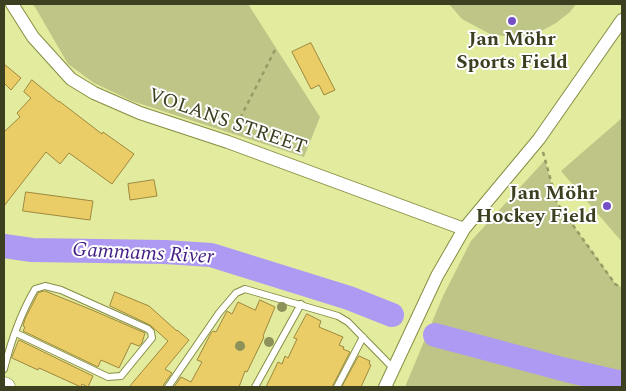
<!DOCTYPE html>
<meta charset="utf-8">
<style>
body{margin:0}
#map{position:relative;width:626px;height:391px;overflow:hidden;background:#e2eb9e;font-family:Spectral,serif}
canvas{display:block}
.frame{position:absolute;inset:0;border:5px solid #3c3f20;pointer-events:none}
</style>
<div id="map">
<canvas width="626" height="391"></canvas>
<div class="frame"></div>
</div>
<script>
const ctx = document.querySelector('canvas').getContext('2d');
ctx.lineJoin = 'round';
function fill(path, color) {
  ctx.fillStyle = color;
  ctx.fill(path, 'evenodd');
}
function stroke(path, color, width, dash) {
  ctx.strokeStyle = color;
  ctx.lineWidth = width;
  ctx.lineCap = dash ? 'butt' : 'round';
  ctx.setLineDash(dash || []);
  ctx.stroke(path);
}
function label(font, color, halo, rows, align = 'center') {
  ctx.font = font + ' Spectral,serif';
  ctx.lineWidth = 4;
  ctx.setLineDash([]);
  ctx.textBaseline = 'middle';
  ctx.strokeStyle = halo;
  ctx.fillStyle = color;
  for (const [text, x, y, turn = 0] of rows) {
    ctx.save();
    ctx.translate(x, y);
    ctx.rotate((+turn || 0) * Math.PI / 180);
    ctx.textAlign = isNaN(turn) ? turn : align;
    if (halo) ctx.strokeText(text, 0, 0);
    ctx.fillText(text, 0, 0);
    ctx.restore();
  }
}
const green = new Path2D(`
 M 32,4 L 248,4 L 320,117 L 304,157 L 132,101 L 94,83 L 68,64 L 35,7 Z
 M 449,4 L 576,4 L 570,12 L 556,23 L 534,35 L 518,37 L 492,35 L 462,19 Z
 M 622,118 L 622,242 L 561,171 Z
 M 545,160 L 557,203 L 615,283 L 622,288 L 622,387 L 405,387 L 443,296 L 471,241 Z`);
const river = new Path2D(`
 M 4,246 L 32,250 L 165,252 L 211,255 L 349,298 L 392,315
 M 435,335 L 566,370 L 622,383`);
const building = new Path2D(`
 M 311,43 L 335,90 L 324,95 L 319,85 L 311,89 L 292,52 Z
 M 4,64 L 21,78 L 11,90 L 4,83 Z
 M 32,80 L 59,102 L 59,101 L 102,134 L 103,132 L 134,154 L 112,184 L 69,153 L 60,164 L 46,152 L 4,206 L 4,132 L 20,117 L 17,113 L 31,98 L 24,92 Z
 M 154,180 L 157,196 L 130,200 L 128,184 Z
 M 26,192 L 93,201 L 90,220 L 23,211 Z
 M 45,291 L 92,310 L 145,333 L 142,343 L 139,346 L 131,343 L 119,368 L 101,360 L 98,367 L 23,331 L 25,327 L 23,326 L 25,319 L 38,293 Z
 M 115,292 L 149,306 L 177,331 L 177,330 L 189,340 L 165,369 L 172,373 L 164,384 L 163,387 L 129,387 L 168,341 L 150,325 L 110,306 Z
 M 260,300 L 275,307 L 263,336 L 264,337 L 247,372 L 245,371 L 239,387 L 174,387 L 181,377 L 191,382 L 202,362 L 197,360 L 211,333 L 213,331 L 216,332 L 227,311 L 232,314 L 238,302 L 255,310 Z
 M 307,314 L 321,321 L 319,327 L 343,337 L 339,345 L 344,347 L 343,349 L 350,352 L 332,387 L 266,387 L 278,362 L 282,364 L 285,356 L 288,358 L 297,339 L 294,338 Z
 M 19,340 L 93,376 L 88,387 L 82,384 L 81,387 L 39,368 L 38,370 L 12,358 Z
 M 359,356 L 370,361 L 369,364 L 371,365 L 361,387 L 342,387 Z`);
const path = new Path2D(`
 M 233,132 L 276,48
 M 543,152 L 557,203 L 615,284 L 622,288`);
const lane = new Path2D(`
 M 4,369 C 11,341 21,313 35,289 L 45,286 L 61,290 L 148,329 L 151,332 L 152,338 L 121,376 L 108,377 L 16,333
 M 168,387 L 219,313 L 236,293 L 245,289 L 338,316 L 348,322 L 394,369
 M 255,387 L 301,304
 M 337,387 L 363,337`);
const street = new Path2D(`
 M 12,4 L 33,37 L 71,79 L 94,93 L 140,113 L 228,142 L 464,229
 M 385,387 L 437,276 L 464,229 L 539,139 L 622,20`);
const secondary = new Path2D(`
 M 4,386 L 6,387`);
const trees = [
 [282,307],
 [269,342],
 [240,346]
];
const markers = [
 [512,21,5,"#744fc8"],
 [607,206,5,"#744fc8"]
];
const poiNames = [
 ["Jan Möhr",512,41],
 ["Sports Field",512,64],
 ["Jan Möhr",597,195,"right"],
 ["Hockey Field",597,218,"right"]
];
const streetNames = [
 ["VOLANS STREET",227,123,19]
];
const waterNames = [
 ["Gammams River",143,255,3]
];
fill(green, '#bec586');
stroke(river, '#ae9af2', 24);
fill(building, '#eacd67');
stroke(building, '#9d883d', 1);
stroke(lane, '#878e44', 8);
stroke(street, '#878e44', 14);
stroke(secondary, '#878e44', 19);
stroke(path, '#959b64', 2.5, [4, 4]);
stroke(lane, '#fff', 6);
stroke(street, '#fff', 12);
stroke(secondary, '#fff', 18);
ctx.fillStyle = '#8c9259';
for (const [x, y] of trees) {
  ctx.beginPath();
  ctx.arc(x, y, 5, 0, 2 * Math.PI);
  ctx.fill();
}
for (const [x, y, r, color] of markers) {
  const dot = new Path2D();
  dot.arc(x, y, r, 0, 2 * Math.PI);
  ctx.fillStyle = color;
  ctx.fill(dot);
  stroke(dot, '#fff', 2);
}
label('bold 20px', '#3c3f20', '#fff', poiNames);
label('20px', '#3c3f20', '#fff', streetNames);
label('italic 21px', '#431e83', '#fff', waterNames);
</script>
